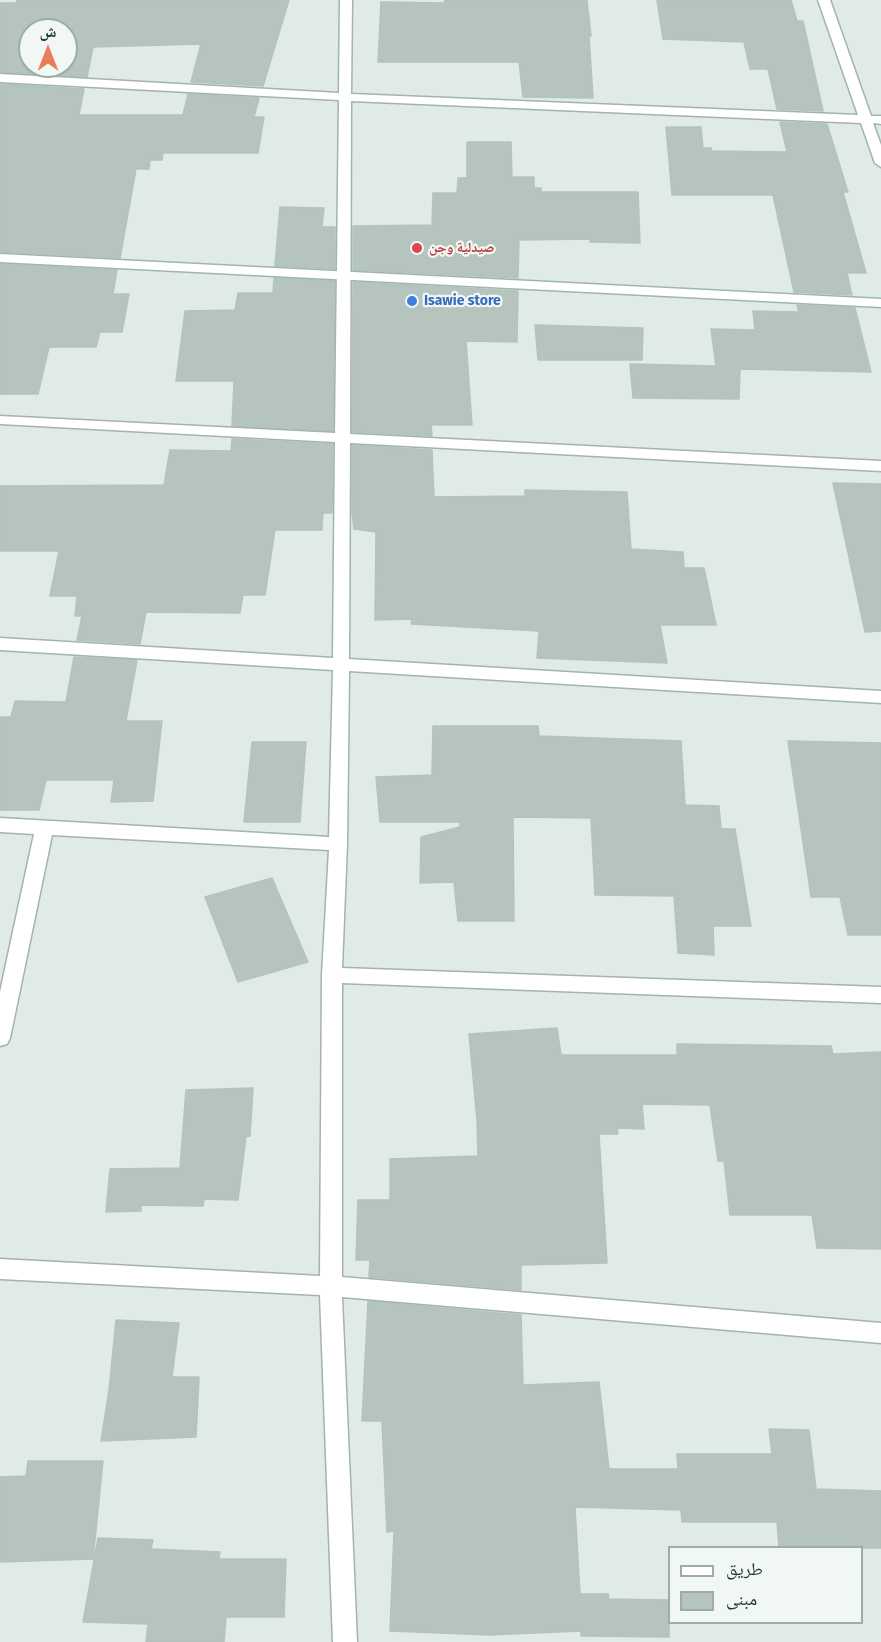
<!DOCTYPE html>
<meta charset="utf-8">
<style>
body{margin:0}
#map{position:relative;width:881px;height:1642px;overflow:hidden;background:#e0ebe6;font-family:"Fira Sans","Noto Naskh Arabic",sans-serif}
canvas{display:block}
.legend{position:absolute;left:668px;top:1546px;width:195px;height:78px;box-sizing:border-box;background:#f0f7f4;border:2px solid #9daca7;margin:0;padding:8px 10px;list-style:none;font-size:18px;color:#213b33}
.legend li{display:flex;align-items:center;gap:12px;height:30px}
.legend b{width:30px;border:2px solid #9daca7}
.north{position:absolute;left:18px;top:18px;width:60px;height:60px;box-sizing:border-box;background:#f0f7f4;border:2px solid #9daca7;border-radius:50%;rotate:0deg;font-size:16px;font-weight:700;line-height:24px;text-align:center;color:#213b33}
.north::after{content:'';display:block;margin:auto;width:21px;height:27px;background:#ef7a59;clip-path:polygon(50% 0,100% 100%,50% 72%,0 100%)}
</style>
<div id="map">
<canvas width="881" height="1642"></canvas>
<ul class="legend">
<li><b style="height:8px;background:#fff"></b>طريق</li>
<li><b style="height:16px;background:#b5c5be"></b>مبنى</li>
</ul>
<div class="north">ش</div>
</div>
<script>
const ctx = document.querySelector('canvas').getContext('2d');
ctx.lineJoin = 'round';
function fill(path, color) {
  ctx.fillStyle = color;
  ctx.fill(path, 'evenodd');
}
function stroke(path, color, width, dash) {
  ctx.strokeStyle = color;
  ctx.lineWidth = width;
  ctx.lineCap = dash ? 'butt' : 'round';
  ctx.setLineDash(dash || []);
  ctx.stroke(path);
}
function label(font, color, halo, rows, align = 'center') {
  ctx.font = font + ' "Fira Sans","Noto Naskh Arabic",sans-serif';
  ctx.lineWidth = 4.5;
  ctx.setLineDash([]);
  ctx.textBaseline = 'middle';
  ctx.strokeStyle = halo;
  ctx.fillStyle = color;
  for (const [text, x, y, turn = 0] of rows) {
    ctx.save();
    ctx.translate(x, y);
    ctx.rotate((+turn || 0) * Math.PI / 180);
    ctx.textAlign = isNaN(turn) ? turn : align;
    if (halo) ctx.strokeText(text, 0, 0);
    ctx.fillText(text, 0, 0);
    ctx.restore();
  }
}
const building = new Path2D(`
 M 17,0 L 289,0 L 263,86 L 191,82 L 201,44 L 93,47 L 87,77 L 0,72 L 0,3 L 16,3 ZM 30,30 L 66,30 L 66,66 L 30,66 Z
 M 445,0 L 587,0 L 591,36 L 589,36 L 593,98 L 523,97 L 519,62 L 378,62 L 381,2 L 444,3 Z
 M 657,0 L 791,0 L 797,21 L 803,21 L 823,111 L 777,109 L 768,69 L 750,69 L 744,42 L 663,39 Z
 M 0,84 L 84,89 L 79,115 L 183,115 L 188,94 L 259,98 L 254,117 L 264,117 L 258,153 L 163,153 L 162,160 L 150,160 L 149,169 L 136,169 L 120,258 L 0,252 Z
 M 780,122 L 827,124 L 848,192 L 843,192 L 866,273 L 847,273 L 852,295 L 794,292 L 773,195 L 672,195 L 666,127 L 701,127 L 703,148 L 711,148 L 712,151 L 787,152 Z
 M 467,142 L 511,142 L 512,177 L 534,177 L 534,188 L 541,188 L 541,192 L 638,192 L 640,243 L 590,242 L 590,239 L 519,240 L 518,278 L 353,270 L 353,226 L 432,225 L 433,193 L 457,193 L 458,178 L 467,178 Z
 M 280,207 L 324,208 L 322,227 L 335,227 L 335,269 L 275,266 Z
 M 0,264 L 117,270 L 113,294 L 129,294 L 122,332 L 100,332 L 96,347 L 49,347 L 38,394 L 0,394 Z
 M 274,278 L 335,281 L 333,431 L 232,426 L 234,381 L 176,381 L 185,311 L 235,310 L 238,293 L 273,293 Z
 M 353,282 L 518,291 L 517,342 L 466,341 L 472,425 L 431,425 L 432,436 L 352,432 Z
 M 797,305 L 855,308 L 871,372 L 740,369 L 739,399 L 633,398 L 630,364 L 716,366 L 711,329 L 755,330 L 753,311 L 799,312 Z
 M 535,325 L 643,328 L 642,360 L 538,360 Z
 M 232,439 L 333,444 L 332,513 L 323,513 L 322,530 L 275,530 L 265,595 L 243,595 L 240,613 L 146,612 L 140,644 L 77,640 L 82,616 L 75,616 L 77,596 L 50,596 L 59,551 L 0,551 L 0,486 L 164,485 L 170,450 L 231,451 Z
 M 352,445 L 432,450 L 434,497 L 525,496 L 525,490 L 627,492 L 631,549 L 683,552 L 684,568 L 704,568 L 716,625 L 660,625 L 667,663 L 537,658 L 539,631 L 411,624 L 412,619 L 375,620 L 376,532 L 354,529 L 352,513 Z
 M 833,483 L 881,484 L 881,631 L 865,632 Z
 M 74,657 L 137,660 L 126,721 L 162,721 L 153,801 L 111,802 L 114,780 L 46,780 L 39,810 L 0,810 L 0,717 L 11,717 L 15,701 L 66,702 Z
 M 433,726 L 538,726 L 539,736 L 681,741 L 685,805 L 719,806 L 721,829 L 735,829 L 751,926 L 713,926 L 714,955 L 678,953 L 674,896 L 595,895 L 591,818 L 513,817 L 514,921 L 458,921 L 454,882 L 420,883 L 421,837 L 460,827 L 460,822 L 380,822 L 376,777 L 432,775 Z
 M 788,741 L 881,743 L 881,935 L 848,935 L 840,897 L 811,897 Z
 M 252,742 L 306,742 L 300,822 L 244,822 Z
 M 272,878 L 308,962 L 238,982 L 205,897 Z
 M 557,1028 L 561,1055 L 677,1055 L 677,1044 L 831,1046 L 833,1054 L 881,1052 L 881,1249 L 817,1248 L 812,1215 L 730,1215 L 724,1161 L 718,1161 L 710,1105 L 642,1104 L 644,1129 L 617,1128 L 618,1134 L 599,1134 L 607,1263 L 521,1265 L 521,1290 L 369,1277 L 370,1260 L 356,1260 L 358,1200 L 390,1200 L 390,1159 L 478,1156 L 477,1120 L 469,1034 Z
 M 253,1088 L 250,1136 L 246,1137 L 238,1200 L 204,1199 L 203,1206 L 141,1205 L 141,1211 L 106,1212 L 110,1169 L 180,1168 L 186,1090 Z
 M 368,1301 L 521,1315 L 523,1385 L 599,1382 L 609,1469 L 678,1469 L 677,1454 L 772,1454 L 769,1429 L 809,1430 L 816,1489 L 881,1491 L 881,1548 L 779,1548 L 777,1522 L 682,1522 L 681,1510 L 575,1507 L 580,1594 L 608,1594 L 609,1599 L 669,1600 L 669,1637 L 581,1636 L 581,1631 L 489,1635 L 390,1631 L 394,1531 L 387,1532 L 382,1421 L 362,1421 Z
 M 116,1320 L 179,1323 L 172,1377 L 199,1377 L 196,1437 L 101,1441 L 109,1390 Z
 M 28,1461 L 103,1461 L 93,1559 L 0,1562 L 0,1477 L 26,1476 Z
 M 98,1538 L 153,1540 L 151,1549 L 220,1552 L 219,1559 L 286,1559 L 284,1617 L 226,1617 L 224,1642 L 146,1642 L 148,1624 L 83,1622 Z`);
const street = new Path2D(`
 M 340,0 L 352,0 L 351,94 L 858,115 L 818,0 L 830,0 L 871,116 L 881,116 L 881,124 L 873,123 L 881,145 L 881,167 L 875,163 L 861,123 L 351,101 L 350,434 L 881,461 L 881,471 L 350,443 L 349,659 L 881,691 L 881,703 L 349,671 L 347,844 L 342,968 L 881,987 L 881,1003 L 342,983 L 342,1277 L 881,1323 L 881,1343 L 342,1297 L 357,1642 L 333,1642 L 320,1295 L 0,1279 L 0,1259 L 320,1276 L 322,975 L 329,850 L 52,835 L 10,1038 L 7,1044 L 0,1046 L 0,992 L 34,834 L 0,832 L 0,818 L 329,837 L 333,670 L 0,650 L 0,638 L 333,658 L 335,442 L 0,424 L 0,416 L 335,433 L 339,100 L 0,82 L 0,74 L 339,93 Z`);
const secondary = new Path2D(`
 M 0,254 L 881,299 L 881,307 L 0,262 Z`);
const markers = [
 [417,248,6,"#e0444e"],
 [412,301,6,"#3f7fe0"]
];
const farHealthnames = [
 ["صيدلية وجن",429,248]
];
const farShopnames = [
 ["Isawie store",424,301]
];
fill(building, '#b5c5be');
stroke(building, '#b3c4bc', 1.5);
stroke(street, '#a3b3ad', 3);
stroke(secondary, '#9fb6ad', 3);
fill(street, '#fff');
fill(secondary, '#fff');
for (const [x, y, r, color] of markers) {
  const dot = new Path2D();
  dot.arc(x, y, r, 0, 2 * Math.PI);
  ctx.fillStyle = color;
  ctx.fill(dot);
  stroke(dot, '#f0f7f4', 2);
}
label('bold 14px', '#be3a42', '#f0f7f4', farHealthnames, 'left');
label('bold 14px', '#366cbe', '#f0f7f4', farShopnames, 'left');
</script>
